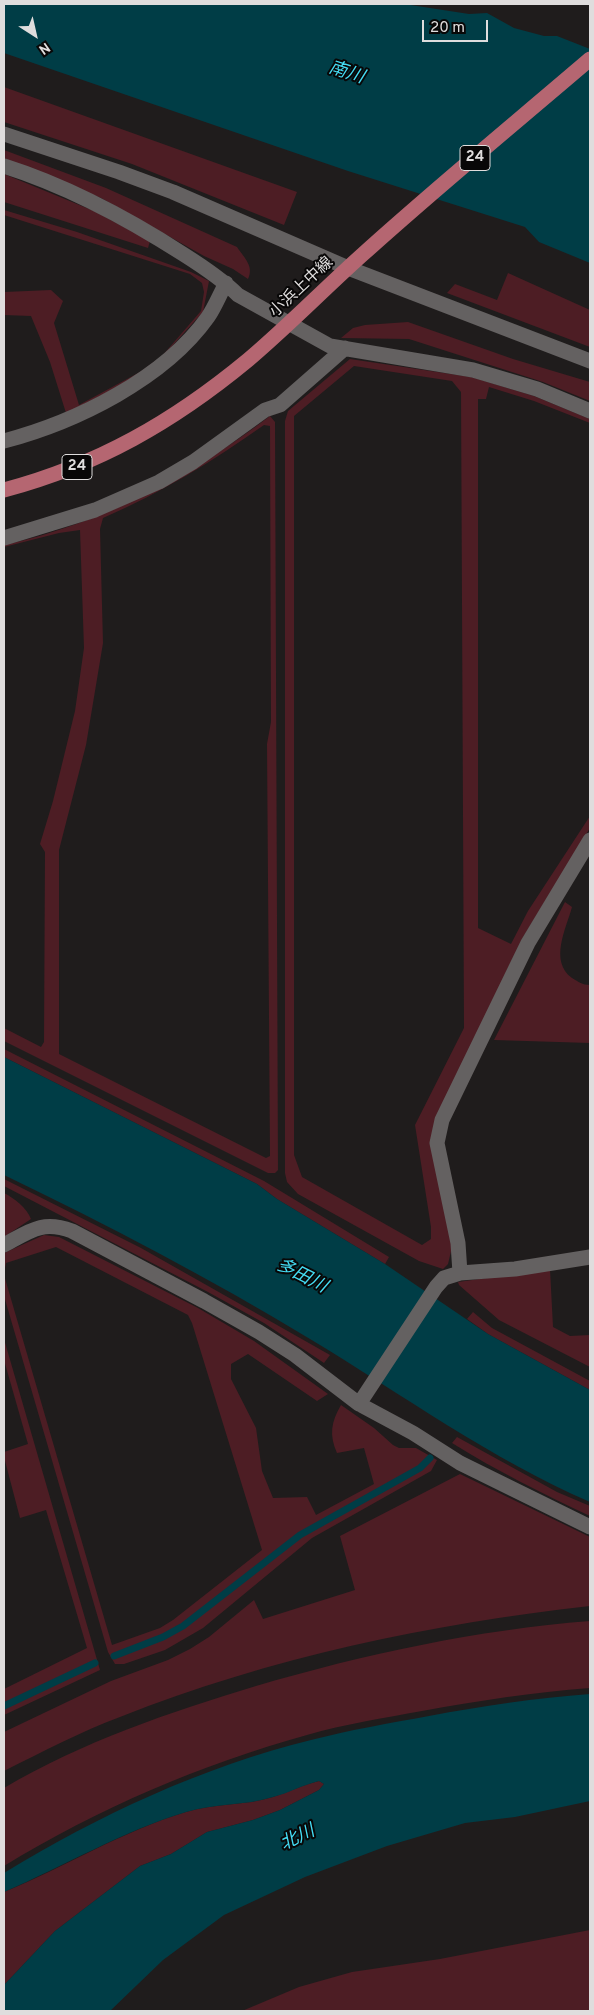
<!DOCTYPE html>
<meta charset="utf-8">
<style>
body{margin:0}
#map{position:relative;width:594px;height:2015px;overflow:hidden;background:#1f1c1c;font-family:Overpass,sans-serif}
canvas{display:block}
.frame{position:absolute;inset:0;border:5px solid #dfdddd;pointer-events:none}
.north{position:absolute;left:10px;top:10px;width:50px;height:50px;-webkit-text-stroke:4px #080707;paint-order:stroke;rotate:145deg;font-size:14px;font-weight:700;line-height:20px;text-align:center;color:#dfdddd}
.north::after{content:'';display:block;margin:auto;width:18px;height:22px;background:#dfdddd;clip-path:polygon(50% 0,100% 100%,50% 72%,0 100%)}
.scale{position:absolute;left:422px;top:20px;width:66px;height:22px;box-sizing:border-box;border:2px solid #dfdddd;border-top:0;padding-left:6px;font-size:15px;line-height:18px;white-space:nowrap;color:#dfdddd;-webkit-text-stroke:4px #080707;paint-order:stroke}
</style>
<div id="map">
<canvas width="594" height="2015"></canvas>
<div class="frame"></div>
<div class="north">N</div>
<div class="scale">20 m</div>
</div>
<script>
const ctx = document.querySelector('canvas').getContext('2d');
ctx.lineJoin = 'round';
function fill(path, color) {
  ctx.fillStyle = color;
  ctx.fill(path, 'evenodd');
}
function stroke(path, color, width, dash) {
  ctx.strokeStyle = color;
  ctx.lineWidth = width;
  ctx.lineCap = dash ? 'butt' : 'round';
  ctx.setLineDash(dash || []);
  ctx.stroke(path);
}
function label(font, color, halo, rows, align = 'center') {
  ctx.font = font + ' Overpass,"Noto Sans JP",sans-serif';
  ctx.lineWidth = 4;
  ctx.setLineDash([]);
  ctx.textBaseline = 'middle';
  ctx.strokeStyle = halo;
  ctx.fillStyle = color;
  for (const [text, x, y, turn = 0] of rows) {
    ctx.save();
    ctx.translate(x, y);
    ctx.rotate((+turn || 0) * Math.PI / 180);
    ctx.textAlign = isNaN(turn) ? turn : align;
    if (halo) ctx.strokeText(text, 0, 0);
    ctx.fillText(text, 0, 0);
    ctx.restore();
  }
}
const green = new Path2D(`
 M 4,87 L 297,192 L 284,225 L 132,164 L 4,122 Z
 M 4,150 L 106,188 L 237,247 C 245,259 254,266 248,279 L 233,269 L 204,256 L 101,198 L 4,160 Z
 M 4,174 L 94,211 L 150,241 L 148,248 L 4,202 Z
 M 4,210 L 77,232 L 191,272 L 209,281 L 203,312 L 164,355 L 154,365 L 104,394 L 66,413 L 50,362 L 31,316 L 4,315 L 4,292 L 51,290 L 63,301 L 54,323 L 79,405 L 140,372 L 162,356 L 201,311 L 204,292 L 202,283 L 190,274 L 4,215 Z
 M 508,273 L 590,310 L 590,347 L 447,293 L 455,284 L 497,300 Z
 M 408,322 L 513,359 L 590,382 L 590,401 L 543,382 L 409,339 L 341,338 L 353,328 L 365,325 Z
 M 350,359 L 471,377 L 534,396 L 590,419 L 590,423 L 534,401 L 489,387 L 486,399 L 478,399 L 478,928 L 511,944 L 528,911 L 590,816 L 590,828 L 522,939 L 437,1117 L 453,1243 L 448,1264 L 443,1269 L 419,1261 L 298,1194 L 287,1182 L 285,1173 L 285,421 L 288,411 ZM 354,366 L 452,381 L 461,392 L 464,1028 L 415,1125 L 431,1227 L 431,1239 L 422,1245 L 302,1177 L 294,1155 L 294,416 Z
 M 270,416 L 275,422 L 278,1170 L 275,1173 L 268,1173 L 4,1041 L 4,1028 L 41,1047 L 44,1042 L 45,852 L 40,844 L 53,801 L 75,711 L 84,648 L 80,530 L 59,533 L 4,547 L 4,545 C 106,522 187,478 270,416 ZM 264,425 L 270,426 L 271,722 L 267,744 L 270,1156 L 266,1158 L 59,1054 L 59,850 L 86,745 L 103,643 L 100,529 L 103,518 C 161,493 213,461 264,425 Z
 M 565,902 L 572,907 C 566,929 549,961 572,978 C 579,982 582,985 590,985 L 590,1043 L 494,1040 Z
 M 4,1049 L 264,1181 L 389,1257 L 385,1264 L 277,1199 L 257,1184 L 4,1057 Z
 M 4,1179 L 141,1248 L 330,1355 L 324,1363 L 264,1323 L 208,1292 L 4,1186 Z
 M 4,1193 C 14,1198 27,1208 31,1219 L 4,1237 Z
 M 44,1235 L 59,1237 L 198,1308 L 254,1341 L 328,1394 L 317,1401 L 248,1354 L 231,1364 L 231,1379 L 256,1428 L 262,1471 L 273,1498 L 307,1497 L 316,1515 L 374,1484 L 364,1448 L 337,1453 C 329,1435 331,1422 341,1405 L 374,1428 L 393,1445 L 399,1448 L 416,1448 L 437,1460 L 431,1471 L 312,1538 L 203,1628 L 165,1650 L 124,1664 L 115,1664 L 108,1652 L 4,1296 L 4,1275 L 112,1645 L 160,1628 L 173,1620 L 262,1550 L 192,1323 L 188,1315 L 56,1247 L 6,1263 L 4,1273 L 4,1253 Z
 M 550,1269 L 553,1327 L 570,1336 L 590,1335 L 590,1367 L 499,1320 L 459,1285 L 458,1282 Z
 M 473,1312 L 492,1328 L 590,1381 L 590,1390 L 488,1334 L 467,1319 Z
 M 4,1339 L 100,1670 L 4,1715 L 4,1689 L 87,1648 L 46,1510 L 20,1518 L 4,1457 L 4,1452 L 28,1444 L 4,1360 Z
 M 457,1437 L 557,1492 L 590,1506 L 590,1516 C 543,1494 497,1471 452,1443 Z
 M 460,1474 L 590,1537 L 590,1606 C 430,1624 271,1657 120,1717 C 80,1732 42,1752 4,1771 L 4,1732 L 111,1681 L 168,1660 L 190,1649 L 209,1637 L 254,1600 L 263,1619 L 355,1590 L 340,1536 Z
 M 590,1621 L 590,1688 C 534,1692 477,1701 422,1711 C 384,1718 345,1724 307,1735 C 200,1765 99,1808 4,1866 L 4,1788 C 82,1742 170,1712 256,1686 C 365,1654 477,1630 590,1621 Z
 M 319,1781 L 324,1784 L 319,1790 L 280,1810 L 253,1820 L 207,1832 L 171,1854 L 140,1866 L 55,1931 L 4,1985 L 4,1892 C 65,1867 123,1831 186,1812 C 214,1803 245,1806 273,1797 C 289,1792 302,1785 319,1781 Z
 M 590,1930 L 590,2011 L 242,2011 L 299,1987 L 352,1972 L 440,1959 Z`);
const water = new Path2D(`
 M 4,4 L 404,4 L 469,14 L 487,13 L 514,28 L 544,36 L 557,36 L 590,49 L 590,263 L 539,242 L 525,227 L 348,171 L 4,53 Z
 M 4,1057 L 257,1184 L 277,1199 L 385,1264 L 488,1334 L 590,1390 L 590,1502 C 491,1459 403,1395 310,1339 C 211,1279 108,1225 4,1175 Z
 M 590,1694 L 590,1801 L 515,1817 L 465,1823 L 387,1846 L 305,1877 L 224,1915 L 163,1960 L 110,2011 L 4,2011 L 4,1985 L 55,1931 L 140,1866 L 171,1854 L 207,1832 L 253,1820 L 280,1810 L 319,1790 L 324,1784 L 319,1781 C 302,1785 289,1793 273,1797 C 245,1806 214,1803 186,1812 C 123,1831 64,1866 4,1892 L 4,1873 C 99,1815 202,1767 311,1740 C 350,1730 390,1723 429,1716 C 482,1706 536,1698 590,1694 Z`);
const stream = new Path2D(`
 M 114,1656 L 163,1637 L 183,1626 L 300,1535 L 420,1468 L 430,1458
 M 4,1706 L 95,1663`);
const minor = new Path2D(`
 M 4,134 L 119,172 L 173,192 L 348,268 L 590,361
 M 4,166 C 67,186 127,218 183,254 C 202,266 222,279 238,295 L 330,346 L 473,370 L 537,389 L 590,411
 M 4,441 C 76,422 164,379 208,317 C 215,307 220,294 226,283
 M 4,538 L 95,510 L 159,482 L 193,462 L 265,410 L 280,405 L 345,348
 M 4,1245 C 30,1231 42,1220 72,1231 L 204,1301 L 259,1332 L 295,1355 L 359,1404 L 413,1433 L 460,1463 L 590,1527
 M 460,1273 L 515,1269 L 590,1257
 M 359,1404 L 436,1287 L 444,1278 L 460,1273 L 458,1243 L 437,1143 L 442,1120 L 528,943 L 590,840`);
const major = new Path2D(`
 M 4,490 C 98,465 173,422 248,360 C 287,327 323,290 362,255 C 436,188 514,124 590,59`);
const shields = [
 [475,158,30],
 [77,467,30]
];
const shieldNames = [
 ["24",475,158],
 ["24",77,467]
];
const streetNames = [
 ["小浜上中線",302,288,-43]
];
const waterNames = [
 ["南川",346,74,18],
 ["多田川",301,1277,27],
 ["北川",298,1839,-26]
];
fill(green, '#4d1d24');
fill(water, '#003d46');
stroke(stream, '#003d46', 7);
stroke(minor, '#646161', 15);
stroke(major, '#b56671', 15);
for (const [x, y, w] of shields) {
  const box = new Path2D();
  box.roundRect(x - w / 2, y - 12.5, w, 25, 4);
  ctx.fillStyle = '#080707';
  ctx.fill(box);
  stroke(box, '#dfdddd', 1);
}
label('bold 15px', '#dfdddd', null, shieldNames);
label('16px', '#dfdddd', '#080707', streetNames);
label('italic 18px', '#44dcf4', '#080707', waterNames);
</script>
